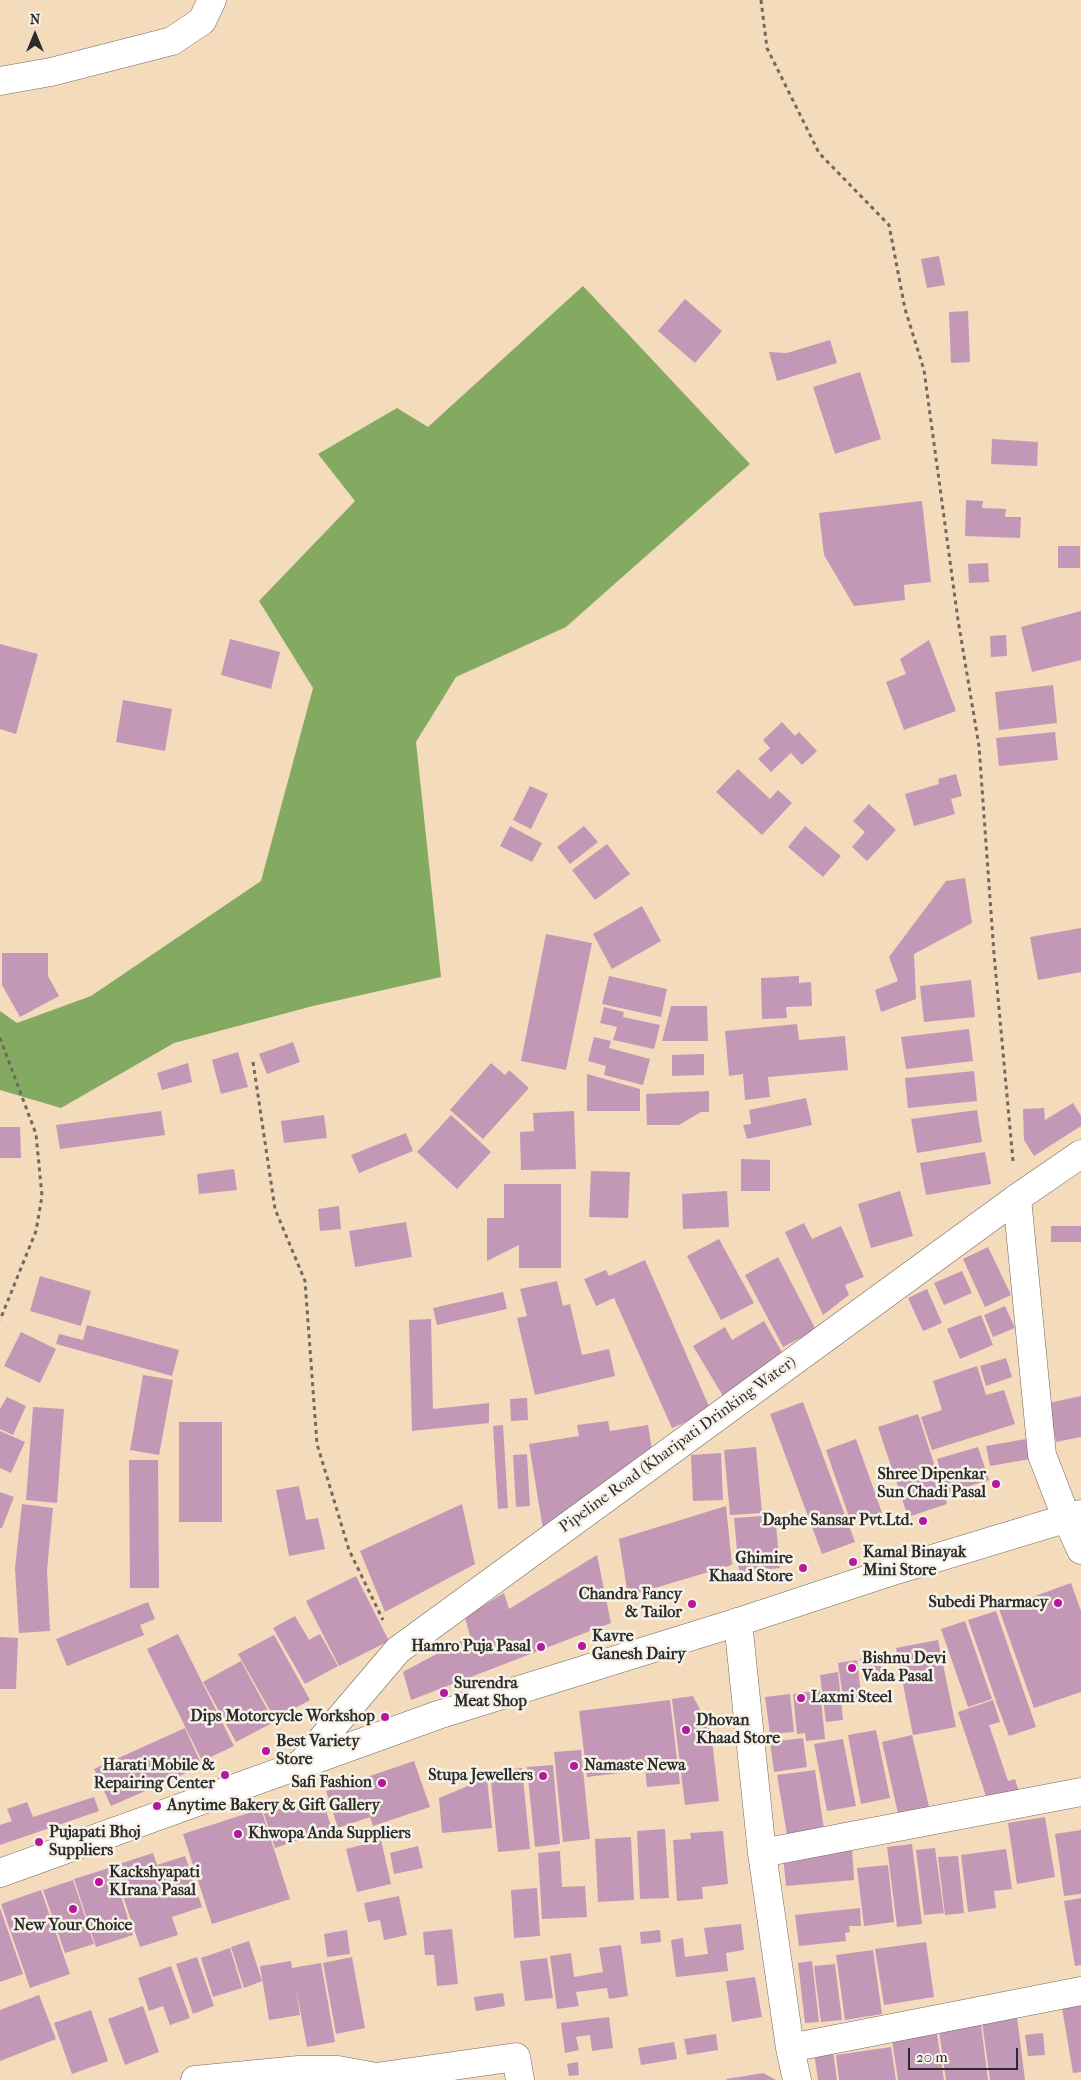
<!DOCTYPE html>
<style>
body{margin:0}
#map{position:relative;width:1081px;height:2080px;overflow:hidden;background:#f3dbbc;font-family:"IM FELL French Canon",serif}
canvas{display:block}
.north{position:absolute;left:10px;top:10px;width:50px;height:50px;-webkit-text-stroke:4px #f7f3e8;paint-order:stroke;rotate:0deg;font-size:14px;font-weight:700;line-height:20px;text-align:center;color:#2b2b2b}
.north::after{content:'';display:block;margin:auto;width:18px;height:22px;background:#2b2b2b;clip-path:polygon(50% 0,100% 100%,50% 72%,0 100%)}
.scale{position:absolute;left:908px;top:2048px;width:110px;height:22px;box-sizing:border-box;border:2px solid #2b2b2b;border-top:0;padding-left:6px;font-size:15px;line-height:18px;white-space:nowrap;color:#2b2b2b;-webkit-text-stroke:4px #f7f3e8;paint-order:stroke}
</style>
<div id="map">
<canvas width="1081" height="2080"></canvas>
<div class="north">N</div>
<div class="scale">20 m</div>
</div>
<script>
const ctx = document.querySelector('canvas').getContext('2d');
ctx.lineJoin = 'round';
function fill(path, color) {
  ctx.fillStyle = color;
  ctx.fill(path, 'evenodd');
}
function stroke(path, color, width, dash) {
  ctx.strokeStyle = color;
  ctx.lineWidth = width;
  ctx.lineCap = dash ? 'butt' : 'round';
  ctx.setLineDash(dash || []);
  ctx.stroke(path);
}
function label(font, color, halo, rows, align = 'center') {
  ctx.font = font + ' "IM FELL French Canon",serif';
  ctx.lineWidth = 5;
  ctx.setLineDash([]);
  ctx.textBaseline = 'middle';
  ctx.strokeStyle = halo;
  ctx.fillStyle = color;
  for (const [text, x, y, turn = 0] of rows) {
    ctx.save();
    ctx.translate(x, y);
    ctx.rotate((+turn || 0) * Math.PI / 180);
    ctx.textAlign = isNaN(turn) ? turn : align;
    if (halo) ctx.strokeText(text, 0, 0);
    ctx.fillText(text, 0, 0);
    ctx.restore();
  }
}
const forest = new Path2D(`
 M 583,286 L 750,464 L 566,627 L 456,677 L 416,742 L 441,977 L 313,1006 L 174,1043 L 61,1108 L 0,1090 L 0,1011 L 17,1023 L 91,996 L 261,881 L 313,688 L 259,601 L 355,501 L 318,454 L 397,408 L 428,427 Z`);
const building = new Path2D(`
 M 939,256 L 945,285 L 927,288 L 921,259 Z
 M 685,299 L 722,331 L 695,363 L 658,331 Z
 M 968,311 L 970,362 L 951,363 L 949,312 Z
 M 830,340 L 837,363 L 777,381 L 769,352 L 787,353 Z
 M 860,372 L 881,439 L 835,454 L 813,387 Z
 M 992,439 L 1038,442 L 1037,466 L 991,464 Z
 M 966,500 L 983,501 L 982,508 L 1006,509 L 1005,517 L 1021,517 L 1020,538 L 965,536 Z
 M 922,501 L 931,582 L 904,585 L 905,600 L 854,606 L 824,555 L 819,513 Z
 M 1058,546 L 1080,546 L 1080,568 L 1058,568 Z
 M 988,563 L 989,582 L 969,583 L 968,564 Z
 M 1081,611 L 1081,660 L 1032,672 L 1021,627 Z
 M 1006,635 L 1007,656 L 991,657 L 990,636 Z
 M 230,639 L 280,652 L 271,689 L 221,675 Z
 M 929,640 L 956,711 L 904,730 L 886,682 L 906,674 L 900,659 Z
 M 0,644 L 38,654 L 16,734 L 0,729 Z
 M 1053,685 L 1057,723 L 999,730 L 995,692 Z
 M 123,700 L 172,709 L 165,751 L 116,742 Z
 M 782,722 L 795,736 L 799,732 L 817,751 L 802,765 L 791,753 L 771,772 L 758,759 L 770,748 L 763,740 Z
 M 1055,732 L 1058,760 L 999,766 L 996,738 Z
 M 738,769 L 770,799 L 778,790 L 792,803 L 762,835 L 716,792 Z
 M 956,774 L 962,796 L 951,799 L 955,814 L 914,826 L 905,794 L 939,784 L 938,779 Z
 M 530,786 L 548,794 L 531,829 L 513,820 Z
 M 869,804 L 896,830 L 867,861 L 852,847 L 865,832 L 853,821 Z
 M 510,826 L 542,843 L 532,862 L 500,846 Z
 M 584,826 L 598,842 L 570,864 L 557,847 Z
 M 805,826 L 841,856 L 823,877 L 788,847 Z
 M 607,844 L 630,874 L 595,900 L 572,870 Z
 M 965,878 L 972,923 L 914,954 L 916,999 L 881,1012 L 875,990 L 898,981 L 889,957 L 946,881 Z
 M 642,906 L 661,941 L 612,969 L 593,934 Z
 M 1081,928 L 1081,972 L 1038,980 L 1030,937 Z
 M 546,934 L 592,943 L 566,1070 L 521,1061 Z
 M 2,953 L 48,953 L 48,976 L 59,996 L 20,1017 L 2,985 Z
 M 609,976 L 667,989 L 661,1017 L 602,1004 Z
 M 799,976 L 799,983 L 811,982 L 812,1006 L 786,1007 L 787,1018 L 762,1019 L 761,978 Z
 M 971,980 L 975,1017 L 924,1022 L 920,986 Z
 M 671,1006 L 707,1006 L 708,1041 L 662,1041 Z
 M 604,1007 L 624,1012 L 623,1017 L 660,1025 L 654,1049 L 613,1040 L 617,1027 L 600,1023 Z
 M 797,1024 L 799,1040 L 845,1036 L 848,1070 L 768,1077 L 770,1097 L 745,1100 L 743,1074 L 729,1076 L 725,1031 Z
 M 969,1029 L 973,1061 L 906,1069 L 901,1037 Z
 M 594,1037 L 611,1041 L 609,1048 L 650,1059 L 643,1085 L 604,1075 L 606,1066 L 588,1061 Z
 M 293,1042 L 300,1062 L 267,1074 L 259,1054 Z
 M 238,1052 L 248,1087 L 221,1094 L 212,1060 Z
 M 704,1054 L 704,1075 L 672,1076 L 672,1055 Z
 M 188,1063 L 192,1082 L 162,1090 L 157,1073 Z
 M 491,1063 L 505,1075 L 509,1070 L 529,1088 L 483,1139 L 450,1110 Z
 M 974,1071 L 977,1101 L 908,1108 L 905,1078 Z
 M 587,1074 L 640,1089 L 640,1111 L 587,1111 Z
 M 709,1091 L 709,1112 L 701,1112 L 679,1125 L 647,1125 L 646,1094 Z
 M 806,1098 L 812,1125 L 747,1139 L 743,1125 L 751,1124 L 749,1110 Z
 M 1073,1103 L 1081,1116 L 1081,1126 L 1034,1156 L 1024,1140 L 1023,1109 L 1044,1108 L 1045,1120 Z
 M 977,1110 L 982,1142 L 917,1153 L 911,1119 Z
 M 161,1111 L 165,1135 L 60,1149 L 56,1125 Z
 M 574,1111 L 576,1169 L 521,1170 L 520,1132 L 534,1131 L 533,1113 Z
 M 324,1115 L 327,1138 L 284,1143 L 281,1121 Z
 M 451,1115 L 491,1152 L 457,1189 L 417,1152 Z
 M 0,1127 L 20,1127 L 21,1158 L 0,1158 Z
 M 406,1133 L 413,1151 L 359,1173 L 351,1155 Z
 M 985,1152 L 991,1184 L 926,1195 L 920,1163 Z
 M 741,1159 L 770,1160 L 770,1191 L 741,1191 Z
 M 234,1169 L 237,1190 L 199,1194 L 197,1174 Z
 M 591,1171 L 630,1172 L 628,1218 L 589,1217 Z
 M 504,1184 L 561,1184 L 561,1268 L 519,1268 L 519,1245 L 487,1261 L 487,1218 L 504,1218 Z
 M 727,1191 L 729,1227 L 683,1229 L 682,1194 Z
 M 900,1191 L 913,1236 L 871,1248 L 858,1204 Z
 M 339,1206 L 341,1229 L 320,1231 L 318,1209 Z
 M 406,1222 L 412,1257 L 355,1267 L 349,1231 Z
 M 804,1223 L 812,1239 L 841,1226 L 864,1277 L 845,1285 L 849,1295 L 823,1315 L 785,1232 Z
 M 1051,1226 L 1081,1226 L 1081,1242 L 1051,1242 Z
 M 719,1239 L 754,1303 L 721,1320 L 687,1256 Z
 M 988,1247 L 1011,1295 L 985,1307 L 963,1259 Z
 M 778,1257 L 816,1330 L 783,1347 L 745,1275 Z
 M 645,1260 L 711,1411 L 672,1428 L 614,1298 L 596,1306 L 584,1279 L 606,1270 L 609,1276 Z
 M 962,1271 L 972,1293 L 944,1305 L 934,1283 Z
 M 40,1276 L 91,1291 L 81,1326 L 30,1311 Z
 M 557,1281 L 563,1306 L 570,1304 L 582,1355 L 609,1349 L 615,1376 L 535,1395 L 517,1318 L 527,1316 L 520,1289 Z
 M 927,1289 L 942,1323 L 923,1331 L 908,1298 Z
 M 503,1292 L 507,1309 L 437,1325 L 433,1308 Z
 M 1005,1306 L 1015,1328 L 993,1337 L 984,1315 Z
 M 981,1315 L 993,1345 L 960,1359 L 947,1329 Z
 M 431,1319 L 433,1409 L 489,1403 L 489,1423 L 412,1431 L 409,1320 Z
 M 764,1321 L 786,1359 L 723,1396 L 693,1346 L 725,1327 L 732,1340 Z
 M 87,1325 L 179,1350 L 172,1376 L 56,1344 L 59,1334 L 83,1340 Z
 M 21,1332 L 56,1349 L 40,1383 L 4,1366 Z
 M 1006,1358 L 1012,1377 L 986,1386 L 980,1366 Z
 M 977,1366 L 986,1395 L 1004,1390 L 1015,1424 L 932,1450 L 921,1417 L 942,1410 L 933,1381 Z
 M 143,1375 L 173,1380 L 159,1455 L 130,1450 Z
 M 1081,1396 L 1081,1437 L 1056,1442 L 1049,1403 Z
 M 7,1397 L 26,1406 L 13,1435 L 0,1429 L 0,1409 Z
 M 527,1398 L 528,1420 L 511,1421 L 510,1399 Z
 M 803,1402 L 855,1542 L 822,1554 L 770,1414 Z
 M 33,1407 L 64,1409 L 57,1503 L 26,1500 Z
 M 918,1414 L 947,1504 L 908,1517 L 878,1427 Z
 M 608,1421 L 610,1431 L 648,1425 L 652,1450 L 543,1529 L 529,1444 L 579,1436 L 577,1425 Z
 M 179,1422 L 222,1422 L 222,1522 L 179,1522 Z
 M 503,1425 L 508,1508 L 498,1509 L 493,1426 Z
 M 0,1431 L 25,1442 L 11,1473 L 0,1468 Z
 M 856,1439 L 882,1513 L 851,1523 L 826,1450 Z
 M 1026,1439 L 1030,1459 L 990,1466 L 986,1446 Z
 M 756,1447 L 762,1513 L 730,1515 L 724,1450 Z
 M 978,1447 L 989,1480 L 947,1493 L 937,1459 Z
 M 721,1453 L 723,1500 L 693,1501 L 691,1455 Z
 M 527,1454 L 530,1506 L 516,1507 L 513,1455 Z
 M 129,1460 L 158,1460 L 159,1588 L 130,1588 Z
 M 299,1486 L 306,1520 L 318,1518 L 325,1549 L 289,1556 L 276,1490 Z
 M 0,1492 L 14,1497 L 2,1528 L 0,1528 Z
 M 22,1504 L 53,1508 L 47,1570 L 50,1631 L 19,1633 L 15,1568 Z
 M 462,1504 L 475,1564 L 385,1612 L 360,1551 Z
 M 726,1506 L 732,1565 L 628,1596 L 619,1539 Z
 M 775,1515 L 780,1568 L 739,1572 L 734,1518 Z
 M 597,1555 L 611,1623 L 411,1700 L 403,1672 L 470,1636 L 465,1617 L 504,1593 L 509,1609 Z
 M 356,1576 L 389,1641 L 339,1666 L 306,1601 Z
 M 1071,1583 L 1081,1611 L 1081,1692 L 1034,1708 L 999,1609 Z
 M 148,1602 L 155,1619 L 140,1625 L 144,1635 L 67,1666 L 56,1639 Z
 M 996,1611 L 1036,1727 L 1009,1736 L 995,1699 L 998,1698 L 995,1698 L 968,1620 Z
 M 295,1616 L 309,1640 L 320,1634 L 338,1666 L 305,1684 L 273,1628 Z
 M 965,1621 L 992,1699 L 968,1707 L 941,1629 Z
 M 178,1634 L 234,1746 L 202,1761 L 147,1649 Z
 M 274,1635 L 310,1700 L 275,1719 L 238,1654 Z
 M 0,1637 L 18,1638 L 16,1689 L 0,1689 Z
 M 938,1640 L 956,1727 L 913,1735 L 896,1648 Z
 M 880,1655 L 882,1675 L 862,1677 L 860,1658 Z
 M 857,1660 L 862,1702 L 844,1704 L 838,1663 Z
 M 241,1661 L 274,1722 L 236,1742 L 203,1682 Z
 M 838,1672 L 843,1720 L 826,1722 L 820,1675 Z
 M 820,1690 L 825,1739 L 806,1741 L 805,1733 L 797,1734 L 793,1694 Z
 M 790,1694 L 794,1732 L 770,1734 L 765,1697 Z
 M 693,1696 L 711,1731 L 719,1801 L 685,1805 L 672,1699 Z
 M 670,1700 L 680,1784 L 647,1787 L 645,1770 L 587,1777 L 579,1711 Z
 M 993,1700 L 1000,1722 L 989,1725 L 1008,1781 L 1015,1779 L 1021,1798 L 990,1808 L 958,1712 Z
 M 185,1728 L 202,1766 L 111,1806 L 94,1769 Z
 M 876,1730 L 890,1798 L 861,1804 L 848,1735 Z
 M 912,1735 L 930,1811 L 899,1818 L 882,1742 Z
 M 803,1738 L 807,1767 L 774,1772 L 770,1742 Z
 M 843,1739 L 856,1806 L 827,1811 L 814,1744 Z
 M 581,1750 L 590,1839 L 563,1842 L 554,1752 Z
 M 414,1761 L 430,1807 L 373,1826 L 370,1817 L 338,1828 L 326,1791 Z
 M 553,1765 L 560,1844 L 535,1847 L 527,1767 Z
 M 522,1768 L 530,1849 L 498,1852 L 490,1771 Z
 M 815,1770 L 824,1829 L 787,1835 L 777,1775 Z
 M 487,1778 L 492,1828 L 442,1833 L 439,1798 Z
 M 321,1795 L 332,1829 L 275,1848 L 264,1814 Z
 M 94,1797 L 99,1811 L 0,1845 L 0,1825 L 12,1821 L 7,1809 L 27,1802 L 33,1817 Z
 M 261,1809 L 290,1899 L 212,1924 L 183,1834 Z
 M 1045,1817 L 1055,1877 L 1017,1884 L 1008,1823 Z
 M 665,1829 L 669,1898 L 640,1899 L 637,1831 Z
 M 1081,1830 L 1081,1894 L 1064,1896 L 1055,1834 Z
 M 723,1831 L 728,1884 L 702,1887 L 703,1899 L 677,1901 L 673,1840 L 691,1839 L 690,1833 Z
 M 631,1837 L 634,1900 L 598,1902 L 595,1839 Z
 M 381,1840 L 391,1884 L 357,1892 L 346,1849 Z
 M 912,1844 L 922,1924 L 897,1927 L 887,1847 Z
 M 418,1846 L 423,1868 L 394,1874 L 390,1853 Z
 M 935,1848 L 944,1913 L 924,1915 L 916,1850 Z
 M 852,1849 L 854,1880 L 786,1886 L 783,1856 Z
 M 1006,1849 L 1012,1889 L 994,1891 L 996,1908 L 968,1912 L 961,1855 Z
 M 560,1851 L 562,1887 L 585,1886 L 587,1917 L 542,1919 L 538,1853 Z
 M 153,1853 L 157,1865 L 185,1856 L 202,1907 L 172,1917 L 178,1935 L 140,1947 L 113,1866 Z
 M 958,1856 L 964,1913 L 945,1915 L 938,1857 Z
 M 888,1865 L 894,1922 L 864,1926 L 857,1868 Z
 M 112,1867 L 133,1935 L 96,1947 L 74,1879 Z
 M 73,1880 L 94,1944 L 65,1953 L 43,1890 Z
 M 537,1888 L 540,1936 L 514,1938 L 511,1890 Z
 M 41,1890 L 70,1974 L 30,1988 L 1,1904 Z
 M 399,1896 L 407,1935 L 384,1940 L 380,1920 L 368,1922 L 364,1903 Z
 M 1081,1898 L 1081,1965 L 1075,1966 L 1064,1901 Z
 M 0,1908 L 23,1974 L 0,1982 Z
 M 860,1908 L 861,1926 L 849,1926 L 850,1932 L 845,1933 L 846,1941 L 799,1946 L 795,1915 Z
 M 741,1924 L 744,1950 L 726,1953 L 728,1971 L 676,1977 L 671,1940 L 683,1938 L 685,1957 L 708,1954 L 704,1928 Z
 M 452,1929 L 458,1984 L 437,1986 L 434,1955 L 425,1955 L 423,1932 Z
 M 347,1930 L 350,1954 L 327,1957 L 324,1934 Z
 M 660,1930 L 661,1942 L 641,1944 L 640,1932 Z
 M 249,1941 L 262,1981 L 244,1988 L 231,1947 Z
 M 926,1942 L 934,1997 L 884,2005 L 875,1949 Z
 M 621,1945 L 628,1996 L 609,1999 L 607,1988 L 576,1992 L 579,2006 L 557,2009 L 550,1956 L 571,1953 L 574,1977 L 603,1972 L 599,1948 Z
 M 230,1948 L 242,1988 L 213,1997 L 201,1958 Z
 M 873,1950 L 882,2014 L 845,2020 L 836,1955 Z
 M 197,1957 L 214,2006 L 193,2014 L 176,1964 Z
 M 352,1957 L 365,2028 L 336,2034 L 323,1963 Z
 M 547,1958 L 553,1998 L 525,2001 L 520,1961 Z
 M 291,1961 L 292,1968 L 321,1963 L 335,2042 L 307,2047 L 296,1988 L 300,2015 L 269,2020 L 260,1966 Z
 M 812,1961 L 819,2022 L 805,2023 L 798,1963 Z
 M 835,1964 L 842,2020 L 821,2022 L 814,1966 Z
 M 171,1966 L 190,2018 L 170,2025 L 163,2006 L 149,2011 L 138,1978 Z
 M 755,1977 L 762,2017 L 732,2022 L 726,1981 Z
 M 503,1993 L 505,2006 L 476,2011 L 474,1997 Z
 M 39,1995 L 56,2039 L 0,2061 L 0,2010 Z
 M 1081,2005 L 1081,2072 L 1073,2073 L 1062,2008 Z
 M 143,2006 L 159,2052 L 125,2065 L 108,2019 Z
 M 91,2010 L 108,2061 L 72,2074 L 54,2023 Z
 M 609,2017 L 613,2048 L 592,2051 L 590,2035 L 576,2037 L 579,2050 L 565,2053 L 561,2023 Z
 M 1017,2017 L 1025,2080 L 990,2080 L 982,2022 Z
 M 981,2025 L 988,2080 L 946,2080 L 939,2031 Z
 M 1043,2033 L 1045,2055 L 1028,2056 L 1025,2035 Z
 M 716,2034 L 718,2050 L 687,2055 L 684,2039 Z
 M 937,2034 L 944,2080 L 898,2080 L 892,2040 Z
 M 674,2042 L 677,2059 L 641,2065 L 638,2048 Z
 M 891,2047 L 896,2080 L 839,2080 L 836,2055 Z
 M 833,2051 L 837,2080 L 818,2080 L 814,2053 Z
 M 578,2062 L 579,2075 L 569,2076 L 567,2064 Z
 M 763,2073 L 776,2080 L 727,2080 L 726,2079 Z`);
const path = new Path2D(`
 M 761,0 L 767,48 L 819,153 L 889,225 L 905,309 L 924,370 L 958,620 L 979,746 L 994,954 L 1013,1161
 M 0,1038 L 36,1134 L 42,1196 L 36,1231 L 0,1320
 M 253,1062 L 275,1209 L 305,1281 L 317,1444 L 349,1550 L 383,1620`);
const minor = new Path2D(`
 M 0,81 L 51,72 L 172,41 L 202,21 L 212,0
 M 1017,1198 L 1042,1455 L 1066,1517 L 1081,1550
 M 738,1622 L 762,1853 L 790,2048 L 797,2080
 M 301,1764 L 398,1650 L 1017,1198 L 1081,1154
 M 762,1853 L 1081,1792
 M 790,2048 L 1081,1991
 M 376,2077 L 516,2057 L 520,2080
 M 195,2080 L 299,2070 L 338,2070 L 376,2077 L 377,2080`);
const secondary = new Path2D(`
 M 0,1873 L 438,1715 L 738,1622 L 896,1570 L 1081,1514`);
const markers = [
 [996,1484,5,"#b5179e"],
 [923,1521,5,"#b5179e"],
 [853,1562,5,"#b5179e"],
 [803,1568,5,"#b5179e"],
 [1058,1603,5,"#b5179e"],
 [692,1604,5,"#b5179e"],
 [582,1646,5,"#b5179e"],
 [541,1647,5,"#b5179e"],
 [852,1668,5,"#b5179e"],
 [444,1693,5,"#b5179e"],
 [801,1698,5,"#b5179e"],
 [385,1717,5,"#b5179e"],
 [686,1730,5,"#b5179e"],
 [266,1751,5,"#b5179e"],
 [574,1766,5,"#b5179e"],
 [225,1775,5,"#b5179e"],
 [543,1776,5,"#b5179e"],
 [382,1783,5,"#b5179e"],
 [157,1806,5,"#b5179e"],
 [238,1834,5,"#b5179e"],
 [39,1842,5,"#b5179e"],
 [99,1882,5,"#b5179e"],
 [73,1909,5,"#b5179e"]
];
const streetNames = [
 ["Pipeline Road (Kharipati Drinking Water)",678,1445,-36]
];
const poiNames = [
 ["Shree Dipenkar",986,1475,"right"],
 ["Sun Chadi Pasal",986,1493,"right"],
 ["Daphe Sansar Pvt.Ltd.",913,1521,"right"],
 ["Kamal Binayak",863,1553],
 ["Mini Store",863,1571],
 ["Ghimire",793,1559,"right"],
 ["Khaad Store",793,1577,"right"],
 ["Chandra Fancy",682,1595,"right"],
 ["& Tailor",682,1613,"right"],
 ["Subedi Pharmacy",1048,1603,"right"],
 ["Kavre",592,1637],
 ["Ganesh Dairy",592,1655],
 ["Hamro Puja Pasal",531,1647,"right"],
 ["Bishnu Devi",862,1659],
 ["Vada Pasal",862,1677],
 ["Surendra",454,1684],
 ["Meat Shop",454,1702],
 ["Laxmi Steel",811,1698],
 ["Dips Motorcycle Workshop",375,1717,"right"],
 ["Dhovan",696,1721],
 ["Khaad Store",696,1739],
 ["Best Variety",276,1742],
 ["Store",276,1760],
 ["Harati Mobile &",215,1766,"right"],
 ["Repairing Center",215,1784,"right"],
 ["Namaste Newa",584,1766],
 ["Stupa Jewellers",533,1776,"right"],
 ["Safi Fashion",372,1783,"right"],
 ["Anytime Bakery & Gift Gallery",167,1806],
 ["Pujapati Bhoj",49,1833],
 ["Suppliers",49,1851],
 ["Khwopa Anda Suppliers",248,1834],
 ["Kackshyapati",109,1873],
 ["KIrana Pasal",109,1891],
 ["New Your Choice",73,1926,"center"]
];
fill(forest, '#83aa60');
fill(building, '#c398b7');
stroke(minor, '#71695e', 29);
stroke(secondary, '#71695e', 29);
stroke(path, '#71695e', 3, [4, 4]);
stroke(minor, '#fff', 28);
stroke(secondary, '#fff', 28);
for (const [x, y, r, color] of markers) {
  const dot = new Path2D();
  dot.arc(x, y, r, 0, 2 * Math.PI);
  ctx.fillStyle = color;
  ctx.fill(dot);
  stroke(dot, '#f7f3e8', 2);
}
label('16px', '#2b2b2b', '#f7f3e8', streetNames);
label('bold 16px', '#2b2b2b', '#f7f3e8', poiNames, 'left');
</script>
